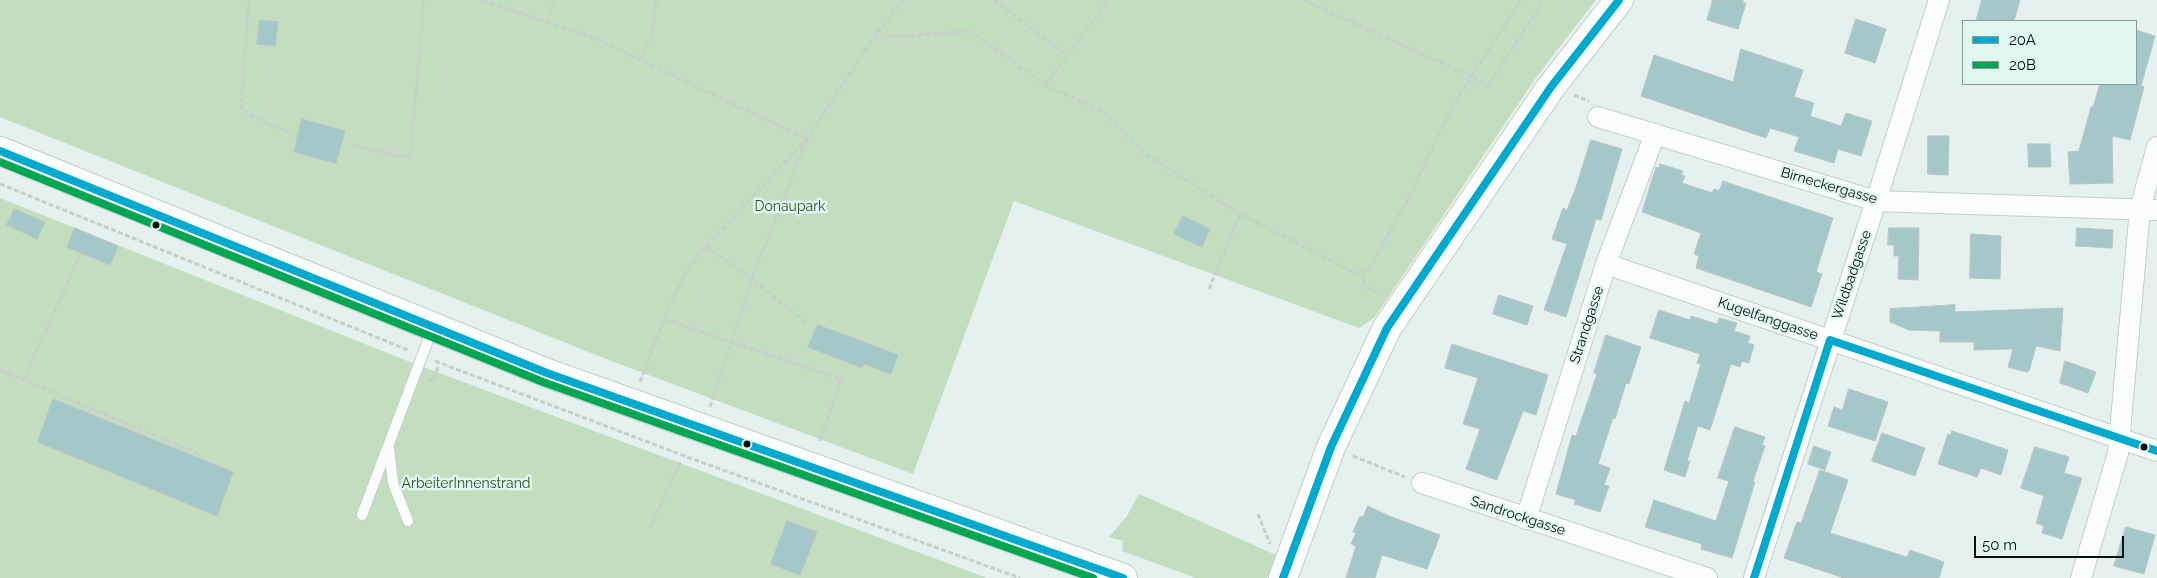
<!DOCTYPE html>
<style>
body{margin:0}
#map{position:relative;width:2157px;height:578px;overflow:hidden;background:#e4f1ee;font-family:Raleway,sans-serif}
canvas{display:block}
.legend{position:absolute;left:1962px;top:20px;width:175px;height:65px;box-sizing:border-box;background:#dff6f1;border:1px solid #899a97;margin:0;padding:6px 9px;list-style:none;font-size:15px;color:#08100f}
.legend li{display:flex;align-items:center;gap:10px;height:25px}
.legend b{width:25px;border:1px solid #899a97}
.scale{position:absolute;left:1974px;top:536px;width:150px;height:22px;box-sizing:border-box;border:2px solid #08100f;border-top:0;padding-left:6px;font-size:15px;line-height:18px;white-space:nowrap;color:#08100f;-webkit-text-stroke:4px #dff6f1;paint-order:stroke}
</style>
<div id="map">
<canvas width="2157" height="578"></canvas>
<ul class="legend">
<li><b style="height:6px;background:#00a9ce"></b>20A</li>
<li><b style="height:6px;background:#00a651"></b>20B</li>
</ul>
<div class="scale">50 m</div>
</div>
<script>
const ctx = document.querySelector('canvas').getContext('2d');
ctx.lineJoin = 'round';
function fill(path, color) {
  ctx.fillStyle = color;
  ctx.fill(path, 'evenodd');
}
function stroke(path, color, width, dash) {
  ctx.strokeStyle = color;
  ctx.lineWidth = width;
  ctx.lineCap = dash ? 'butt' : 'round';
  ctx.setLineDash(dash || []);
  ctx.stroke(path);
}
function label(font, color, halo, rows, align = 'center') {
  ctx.font = font + ' Raleway,sans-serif';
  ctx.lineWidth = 5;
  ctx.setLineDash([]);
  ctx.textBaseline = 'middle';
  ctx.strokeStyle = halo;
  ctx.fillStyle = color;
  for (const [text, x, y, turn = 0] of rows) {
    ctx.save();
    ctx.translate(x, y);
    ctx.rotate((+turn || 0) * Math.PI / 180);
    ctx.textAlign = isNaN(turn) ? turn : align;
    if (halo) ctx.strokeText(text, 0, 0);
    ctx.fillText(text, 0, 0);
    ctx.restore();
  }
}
const green = new Path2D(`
 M 0,0 L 1596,0 L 1537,76 L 1375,317 L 1359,328 L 1014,201 L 913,474 L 611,361 L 0,117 Z
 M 0,198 L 410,362 L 987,578 L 0,578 Z
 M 1139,494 L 1276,555 L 1267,578 L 1196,578 L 1122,551 L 1123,541 L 1109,537 L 1127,516 Z`);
const building = new Path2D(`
 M 1713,0 L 1743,0 L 1743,3 L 1746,3 L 1738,29 L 1707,20 Z
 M 1982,0 L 2020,0 L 2014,21 L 1976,21 Z
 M 1856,19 L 1886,29 L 1875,63 L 1845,53 Z
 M 260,20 L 278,22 L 275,46 L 257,44 Z
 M 2136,30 L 2155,36 L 2141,86 L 2144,87 L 2130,140 L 2112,136 L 2113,183 L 2070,184 L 2068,152 L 2079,151 L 2091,107 L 2093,107 L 2100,84 L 2136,84 Z
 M 1741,49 L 1803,70 L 1794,97 L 1814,103 L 1810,116 L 1841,126 L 1846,113 L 1872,121 L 1861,156 L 1838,149 L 1834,163 L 1794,151 L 1799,137 L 1770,128 L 1766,138 L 1641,96 L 1654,55 L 1733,82 Z
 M 302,119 L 345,131 L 336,163 L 294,152 Z
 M 1928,136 L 1949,136 L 1948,175 L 1928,174 Z
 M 1591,140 L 1622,149 L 1601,220 L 1596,219 L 1566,317 L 1544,310 L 1567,244 L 1552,239 L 1563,208 L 1567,210 L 1576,187 Z
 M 2028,144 L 2050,144 L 2051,167 L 2029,167 Z
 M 1660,164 L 1683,171 L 1681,175 L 1685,176 L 1682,183 L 1712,193 L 1714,189 L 1719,191 L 1723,181 L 1833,218 L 1816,272 L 1822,274 L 1811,307 L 1696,268 L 1699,256 L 1694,254 L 1701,233 L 1642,212 L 1656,167 L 1659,168 Z
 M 14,209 L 45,222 L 37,239 L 7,225 Z
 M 1183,216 L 1210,229 L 1202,247 L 1174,234 Z
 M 75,228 L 118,246 L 110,265 L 67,247 Z
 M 1889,228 L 1919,228 L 1918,280 L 1898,279 L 1899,256 L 1894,256 L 1894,245 L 1888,245 Z
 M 2077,228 L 2113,230 L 2112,248 L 2076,246 Z
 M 1971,234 L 2001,236 L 2000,279 L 1970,278 Z
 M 1499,295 L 1533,306 L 1527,325 L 1493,314 Z
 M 1955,305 L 1955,312 L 2063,308 L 2060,351 L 2036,346 L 2029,371 L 2026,372 L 2008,367 L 2013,349 L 1974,350 L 1974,342 L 1940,342 L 1940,331 L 1909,330 L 1890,322 L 1890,309 Z
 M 1659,310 L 1690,320 L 1691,316 L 1717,324 L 1719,318 L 1737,323 L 1734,331 L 1750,336 L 1748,343 L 1754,345 L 1749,363 L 1742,361 L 1740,367 L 1731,364 L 1710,430 L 1698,426 L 1687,461 L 1690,461 L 1685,477 L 1664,470 L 1685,401 L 1689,403 L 1701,364 L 1697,363 L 1700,354 L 1650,338 Z
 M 818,325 L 898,355 L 891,374 L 864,364 L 862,368 L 808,347 Z
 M 1606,335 L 1641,347 L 1629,384 L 1626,383 L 1615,419 L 1613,418 L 1598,464 L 1610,468 L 1604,485 L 1609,486 L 1600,512 L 1574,504 L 1576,500 L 1556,494 L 1572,435 L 1576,436 L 1597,374 L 1594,373 Z
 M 1452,344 L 1548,375 L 1536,415 L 1523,411 L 1497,480 L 1466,469 L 1480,429 L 1463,424 L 1478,378 L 1445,368 Z
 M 2065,361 L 2096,372 L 2088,393 L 2060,383 Z
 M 1849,389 L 1888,402 L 1875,441 L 1828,426 L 1834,407 L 1842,410 Z
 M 53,399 L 233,472 L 217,516 L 38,442 Z
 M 1735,427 L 1765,437 L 1762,445 L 1765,446 L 1753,481 L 1755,482 L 1732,558 L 1701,549 L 1702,544 L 1645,527 L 1654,500 L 1716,521 L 1729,481 L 1718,478 Z
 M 1952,431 L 2008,450 L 2001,475 L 1981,468 L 1977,477 L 1938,464 L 1948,434 L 1951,435 Z
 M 1882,433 L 1925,448 L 1915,476 L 1872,461 Z
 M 1814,446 L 1831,452 L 1825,470 L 1808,464 Z
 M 2035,447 L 2069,457 L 2064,473 L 2082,478 L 2062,539 L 2042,533 L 2044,526 L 2036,523 L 2044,496 L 2021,488 Z
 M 1820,470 L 1848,480 L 1830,533 L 1907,557 L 1910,550 L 1944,562 L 1939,578 L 1844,578 L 1784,558 L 1797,522 L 1801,523 Z
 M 1368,506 L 1389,516 L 1440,535 L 1427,569 L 1382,555 L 1375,578 L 1346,578 L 1356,546 L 1351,544 L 1356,533 L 1353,532 L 1360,516 L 1363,517 Z
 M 787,521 L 817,532 L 800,575 L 771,564 Z
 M 2126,527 L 2155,535 L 2144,574 L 2114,566 Z`);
const path = new Path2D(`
 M 249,0 L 241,109 L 266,123 L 292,133
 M 483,0 L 594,38 L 807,139 L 706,246 L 685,273 L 664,319 L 841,379 L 819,443
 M 994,0 L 1066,55
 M 1303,0 L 1471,76 L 1487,87 L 1540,6 L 1539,0
 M 547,22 L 555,0
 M 873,38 L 971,31 L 1045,85 L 1104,112 L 1144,153 L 1240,214 L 1355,273 L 1362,273 L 1369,269 L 1409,197 L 1450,110 L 1521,0
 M 638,60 L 652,38 L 656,0
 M 1045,85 L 1109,0
 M 1574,95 L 1589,101
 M 352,146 L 410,158 L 424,0
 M 0,184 L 408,350
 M 706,246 L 752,279 L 806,323
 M 1362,273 L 1365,287 L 1383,294
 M 1209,289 L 1240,214
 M 435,361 L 690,458 L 1020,578
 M 0,370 L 199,454
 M 428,379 L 434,380 L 438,367
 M 23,380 L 81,253
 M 640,382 L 664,319
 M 710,407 L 752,279 L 807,139 L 873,38 L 904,0
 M 1353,456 L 1405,477
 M 1258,514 L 1270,544
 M 650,528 L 681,460`);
const lane = new Path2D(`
 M 389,448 L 393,483 L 408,521
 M 362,515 L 433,327`);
const street = new Path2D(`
 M 1598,117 L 1876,201 L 2157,210
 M 1606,264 L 2157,451
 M 1422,483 L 1707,578
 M 1526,519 L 1606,264 L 1655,134
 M 1754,578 L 1876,201 L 1939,0
 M 2081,578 L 2118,453 L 2140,209 L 2157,147`);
const secondary = new Path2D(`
 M 0,151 L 547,373 L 1123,578
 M 1283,578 L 1331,447 L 1387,328 L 1551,87 L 1619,0`);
const bus1 = new Path2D(`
 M 0,151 L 547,373 L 1123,578
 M 1830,340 L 2157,451
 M 1283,578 L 1331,447 L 1387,328 L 1551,87 L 1619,0
 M 1754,578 L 1830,340`);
const bus2 = new Path2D(`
 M 0,162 L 543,382 L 1093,578`);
const markers = [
 [156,225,4.5,"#08100f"],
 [747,444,4.5,"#08100f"],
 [2144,447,4.5,"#08100f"]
];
const streetNames = [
 ["Birneckergasse",1829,186,16],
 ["Wildbadgasse",1852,275,-71],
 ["Kugelfanggasse",1768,319,19],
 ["Strandgasse",1587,325,-72],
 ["Sandrockgasse",1518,516,18]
];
const parkNames = [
 ["Donaupark",790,207],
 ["ArbeiterInnenstrand",466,484]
];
fill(green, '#c2debe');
fill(building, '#a4c8c9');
stroke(building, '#bac4c3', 1);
stroke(lane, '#c4cecc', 12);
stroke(street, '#c4cecc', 22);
stroke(secondary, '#c4cecc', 30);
stroke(path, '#cacdcd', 3, [5, 2.5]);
stroke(lane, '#fbfdfc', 10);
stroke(street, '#fbfdfc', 20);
stroke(secondary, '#fbfdfc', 28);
stroke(bus1, '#00a9ce', 8);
stroke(bus2, '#00a651', 8);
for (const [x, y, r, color] of markers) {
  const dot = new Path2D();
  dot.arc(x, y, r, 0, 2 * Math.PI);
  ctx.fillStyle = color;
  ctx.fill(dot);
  stroke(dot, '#dff6f1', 2);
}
label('14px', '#08100f', '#dff6f1', streetNames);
label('14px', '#2f541d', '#dff6f1', parkNames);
</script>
